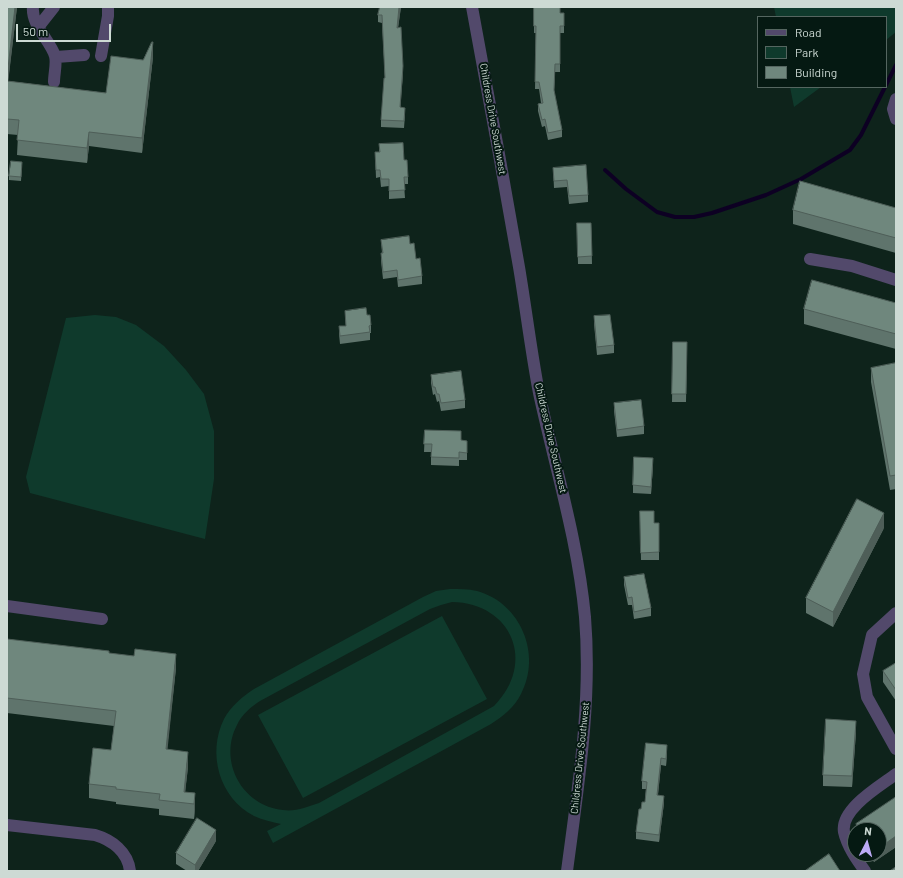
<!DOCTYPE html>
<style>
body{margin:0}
#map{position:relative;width:903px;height:878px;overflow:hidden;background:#0e231b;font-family:Barlow,sans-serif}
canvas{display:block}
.frame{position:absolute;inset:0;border:8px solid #cddad4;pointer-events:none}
.legend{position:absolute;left:757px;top:16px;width:130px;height:72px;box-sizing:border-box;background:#051912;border:1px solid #556660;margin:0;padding:5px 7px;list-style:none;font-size:12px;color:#cddad4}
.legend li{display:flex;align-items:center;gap:8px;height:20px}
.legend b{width:20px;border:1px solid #556660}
.north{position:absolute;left:847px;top:822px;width:40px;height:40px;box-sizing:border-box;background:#051912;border:1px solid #556660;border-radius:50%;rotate:6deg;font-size:11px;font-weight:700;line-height:16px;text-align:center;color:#cddad4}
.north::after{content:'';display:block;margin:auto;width:14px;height:18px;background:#bcaaf5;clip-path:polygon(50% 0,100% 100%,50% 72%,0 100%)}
.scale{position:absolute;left:16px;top:24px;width:95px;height:18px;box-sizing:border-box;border:2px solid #cddad4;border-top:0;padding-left:5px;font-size:12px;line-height:14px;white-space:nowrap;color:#cddad4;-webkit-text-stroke:3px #051912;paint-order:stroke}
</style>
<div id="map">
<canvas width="903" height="878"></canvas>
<div class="frame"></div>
<ul class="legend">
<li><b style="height:5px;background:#52496b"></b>Road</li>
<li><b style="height:11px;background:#0f3a2c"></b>Park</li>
<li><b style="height:11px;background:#6f877d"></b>Building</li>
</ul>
<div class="north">N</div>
<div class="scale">50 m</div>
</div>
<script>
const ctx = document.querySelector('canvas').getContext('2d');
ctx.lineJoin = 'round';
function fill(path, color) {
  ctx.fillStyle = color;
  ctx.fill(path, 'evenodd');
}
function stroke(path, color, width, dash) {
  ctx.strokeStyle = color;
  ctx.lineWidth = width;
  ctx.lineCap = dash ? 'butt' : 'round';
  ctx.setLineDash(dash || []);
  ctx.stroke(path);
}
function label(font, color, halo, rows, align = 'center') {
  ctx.font = font + ' Barlow,sans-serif';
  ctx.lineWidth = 4;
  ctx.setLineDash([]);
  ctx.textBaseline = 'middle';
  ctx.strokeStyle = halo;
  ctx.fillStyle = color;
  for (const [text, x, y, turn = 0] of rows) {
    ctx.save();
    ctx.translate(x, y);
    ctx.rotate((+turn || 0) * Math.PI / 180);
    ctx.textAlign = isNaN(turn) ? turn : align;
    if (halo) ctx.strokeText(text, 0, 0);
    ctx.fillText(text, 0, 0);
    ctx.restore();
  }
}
const green = new Path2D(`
 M 774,7 L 896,7 L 896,32 L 886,40 L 886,17 L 776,17 Z
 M 790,87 L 821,87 L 794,107 Z
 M 95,315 L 116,317 L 136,325 L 164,346 L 186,370 L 204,394 L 214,431 L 214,479 L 205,539 L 30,493 L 26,477 L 66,318 Z
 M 450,589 C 459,589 468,589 477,591 C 521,603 542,655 521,694 C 514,708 503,716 491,724 L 273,843 L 267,831 L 281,824 C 272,822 263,820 254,816 C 219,798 207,753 224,719 C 231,706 242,697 254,689 L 423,597 L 436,591 ZM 452,602 C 512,603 537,663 494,706 L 319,803 C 307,807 295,812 283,810 C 242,806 218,761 237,725 C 242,714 251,707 260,701 L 430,609 L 441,605 Z
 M 442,616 L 487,699 L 303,798 L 258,715 Z`);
const stream = new Path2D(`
 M 886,85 L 896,65
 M 605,170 L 626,189 L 657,212 L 675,217 L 694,217 L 712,213 L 766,195 L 801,179 L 850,150 L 861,135 L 885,87`);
const minor = new Path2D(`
 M 33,7 C 31,25 50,40 55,56 C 57,63 54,74 54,82
 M 472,7 C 488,94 504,180 519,267 C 526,309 531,351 539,393 C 555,467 578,541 585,617 C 592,702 578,787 567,871
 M 39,26 L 54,7
 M 101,56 L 108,16 L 108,7
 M 56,57 L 84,55
 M 896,99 L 893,109 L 896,119
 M 810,259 L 852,266 L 896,280
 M 7,606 L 102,619
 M 896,613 L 872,635 L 863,674 L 867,697 L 896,749
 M 7,825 L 95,835 C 112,840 128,852 130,871
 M 865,871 C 857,860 847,846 844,832 C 840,809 880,786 896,774`);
const wall = new Path2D(`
 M 7,7 L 17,7 L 8,81 L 106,93 L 143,60 L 153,57 L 142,153 L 89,146 L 87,163 L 17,155 L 18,135 L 7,134 Z
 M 380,7 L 401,7 L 398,28 L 403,73 L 400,107 L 405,115 L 404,128 L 381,127 L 381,120 L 385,78 L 382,23 L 378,22 L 378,15 Z
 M 534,7 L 560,13 L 564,13 L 564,33 L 560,33 L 560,72 L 555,72 L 554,91 L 562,130 L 562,137 L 548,140 L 545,126 L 542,127 L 538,111 L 538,104 L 541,103 L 539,89 L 535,89 L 536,33 L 534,33 Z
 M 379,144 L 404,160 L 408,177 L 408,184 L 404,184 L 405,198 L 389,199 L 389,186 L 381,187 L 380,177 L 376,178 L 375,152 L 379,152 Z
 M 22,166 L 21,181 L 9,180 L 9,176 Z
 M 553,168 L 588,195 L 588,202 L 569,204 L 567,187 L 554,188 Z
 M 896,208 L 896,253 L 793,224 L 793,210 Z
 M 577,223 L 591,223 L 592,264 L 578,264 Z
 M 381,240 L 416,259 L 422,276 L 422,284 L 398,287 L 397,277 L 383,279 L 381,261 L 381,253 L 382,253 Z
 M 896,303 L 896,349 L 804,324 L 804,309 Z
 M 345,311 L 367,315 L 371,325 L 371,333 L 370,333 L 370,340 L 340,344 L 339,334 L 339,326 L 346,326 Z
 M 594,316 L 614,345 L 614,353 L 597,355 L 594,324 Z
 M 673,342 L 687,342 L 686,402 L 672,402 Z
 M 896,363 L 896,489 L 890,490 L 871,382 L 871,368 Z
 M 431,375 L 465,400 L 465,408 L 441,411 L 439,401 L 437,402 L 435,394 L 433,395 L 431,383 Z
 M 614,403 L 644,426 L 644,434 L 617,437 L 614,411 Z
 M 425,430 L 461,440 L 467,441 L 467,460 L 459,460 L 459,466 L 431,465 L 431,452 L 424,452 Z
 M 653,465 L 651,494 L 633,493 L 633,485 Z
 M 640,511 L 654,523 L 659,523 L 659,560 L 641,560 Z
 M 884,528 L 833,627 L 806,613 L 806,598 Z
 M 624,577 L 651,608 L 651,616 L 634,619 L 632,605 L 628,605 L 624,585 Z
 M 7,639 L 109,653 L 176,668 L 167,749 L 188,767 L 185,792 L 195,793 L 195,808 L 194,819 L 159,815 L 159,809 L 116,804 L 116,802 L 89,798 L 89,784 L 111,750 L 114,726 L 7,713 Z
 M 896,663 L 896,701 L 883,682 L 883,671 Z
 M 856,732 L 852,787 L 823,786 L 823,775 Z
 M 646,743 L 667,753 L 666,766 L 661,765 L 658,795 L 664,803 L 659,842 L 636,839 L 636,832 L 641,809 L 645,802 L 646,789 L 642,789 L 642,781 Z
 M 896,797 L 896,847 L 874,862 L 869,854 L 879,854 L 879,830 L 856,830 L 856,824 Z
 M 216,841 L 198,871 L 187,871 L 176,864 L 176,853 Z`);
const shadedWall = new Path2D(`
 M 15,7 L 17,7 L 7,92 L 7,77 Z
 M 399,7 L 401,7 L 397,35 L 397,28 Z
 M 153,42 L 153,57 L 142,153 L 142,138 Z
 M 403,66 L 403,73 L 400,115 L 400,107 Z
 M 89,132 L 89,146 L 87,163 L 87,148 Z
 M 653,458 L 653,465 L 651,494 L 651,487 Z
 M 884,513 L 884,528 L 833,627 L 833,612 Z
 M 176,654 L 176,668 L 166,764 L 166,749 Z
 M 856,721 L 856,732 L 852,787 L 852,776 Z
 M 667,745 L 667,753 L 666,766 L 666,759 Z
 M 188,752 L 188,767 L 184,803 L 184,792 Z
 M 661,758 L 661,765 L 657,803 L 657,795 Z
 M 195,793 L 195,808 L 194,819 L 194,804 Z
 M 664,796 L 664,803 L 659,842 L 659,835 Z
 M 216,830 L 216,841 L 198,871 L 195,871 L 195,865 Z
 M 896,836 L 896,847 L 874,862 L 874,854 L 879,854 L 879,848 Z`);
const building = new Path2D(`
 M 7,7 L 15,7 L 7,77 Z
 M 380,7 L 399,7 L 397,28 L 401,27 L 403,66 L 400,107 L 405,108 L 404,121 L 381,120 L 384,78 L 385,78 L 382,15 L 378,15 Z
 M 534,7 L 560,7 L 560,13 L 564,13 L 564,26 L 560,26 L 560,64 L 555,64 L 554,90 L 562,130 L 548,133 L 545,119 L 542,120 L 538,104 L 543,103 L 539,82 L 535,82 L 536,26 L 534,26 Z
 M 152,42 L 153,42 L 142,138 L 89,132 L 87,148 L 17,140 L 19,120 L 7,119 L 7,81 L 106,93 L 111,56 L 143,60 Z
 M 403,143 L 404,160 L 407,160 L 408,177 L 404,177 L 405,190 L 389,191 L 389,179 L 381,179 L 380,170 L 376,170 L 375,152 L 380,152 L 379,144 Z
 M 11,161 L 22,162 L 21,177 L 9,176 Z
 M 586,165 L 588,195 L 569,196 L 567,180 L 554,181 L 553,168 Z
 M 800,181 L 896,208 L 896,238 L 793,210 Z
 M 577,223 L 591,223 L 592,256 L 578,257 Z
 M 409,236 L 410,244 L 414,243 L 416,259 L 420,258 L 422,276 L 398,280 L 397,270 L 383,272 L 381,253 L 383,253 L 381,240 Z
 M 812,280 L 896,303 L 896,334 L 804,309 Z
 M 366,308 L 367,315 L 370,315 L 371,325 L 369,326 L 370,332 L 340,336 L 339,326 L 346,326 L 345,311 Z
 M 610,315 L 614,345 L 597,347 L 594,316 Z
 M 673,342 L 687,342 L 686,394 L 672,394 Z
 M 896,363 L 896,475 L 890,476 L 871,368 Z
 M 461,371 L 465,400 L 441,403 L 439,394 L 437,394 L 435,387 L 433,387 L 431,375 Z
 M 641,400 L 644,426 L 617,430 L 614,403 Z
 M 425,430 L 461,431 L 461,440 L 467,441 L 467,453 L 459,452 L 459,458 L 431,457 L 432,444 L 424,444 Z
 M 634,457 L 653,458 L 651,487 L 633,485 Z
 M 857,499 L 884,513 L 833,612 L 806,598 Z
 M 640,511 L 654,511 L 654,523 L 659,523 L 659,552 L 641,553 Z
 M 644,574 L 651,608 L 634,612 L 632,597 L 628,598 L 624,577 Z
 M 7,639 L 109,651 L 109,653 L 134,656 L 135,649 L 176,654 L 166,749 L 188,752 L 184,792 L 195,793 L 194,804 L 159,800 L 160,794 L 116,789 L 116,787 L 89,784 L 93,748 L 111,750 L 116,711 L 7,698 Z
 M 896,663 L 896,690 L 883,671 Z
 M 826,719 L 856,721 L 852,776 L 823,775 Z
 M 646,743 L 667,745 L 666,759 L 661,758 L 657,795 L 664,796 L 659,835 L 636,832 L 639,809 L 641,809 L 642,802 L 645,802 L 647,782 L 642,781 Z
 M 896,797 L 896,836 L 879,848 L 879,830 L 860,830 L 856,824 Z
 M 197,818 L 216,830 L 195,865 L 176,853 Z
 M 829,854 L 840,871 L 805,871 Z
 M 896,867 L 896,871 L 890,871 Z`);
const streetNames = [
 ["Childress Drive Southwest",493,119,80],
 ["Childress Drive Southwest",551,438,77],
 ["Childress Drive Southwest",580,758,-84]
];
fill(green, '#0f3a2c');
stroke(stream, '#0d0023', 4);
stroke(minor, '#52496b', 12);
fill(wall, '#5f746c');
fill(shadedWall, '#4e5e58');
fill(building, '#6f877d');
stroke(building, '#4e5e58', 1);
label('10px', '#cddad4', '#051912', streetNames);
</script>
